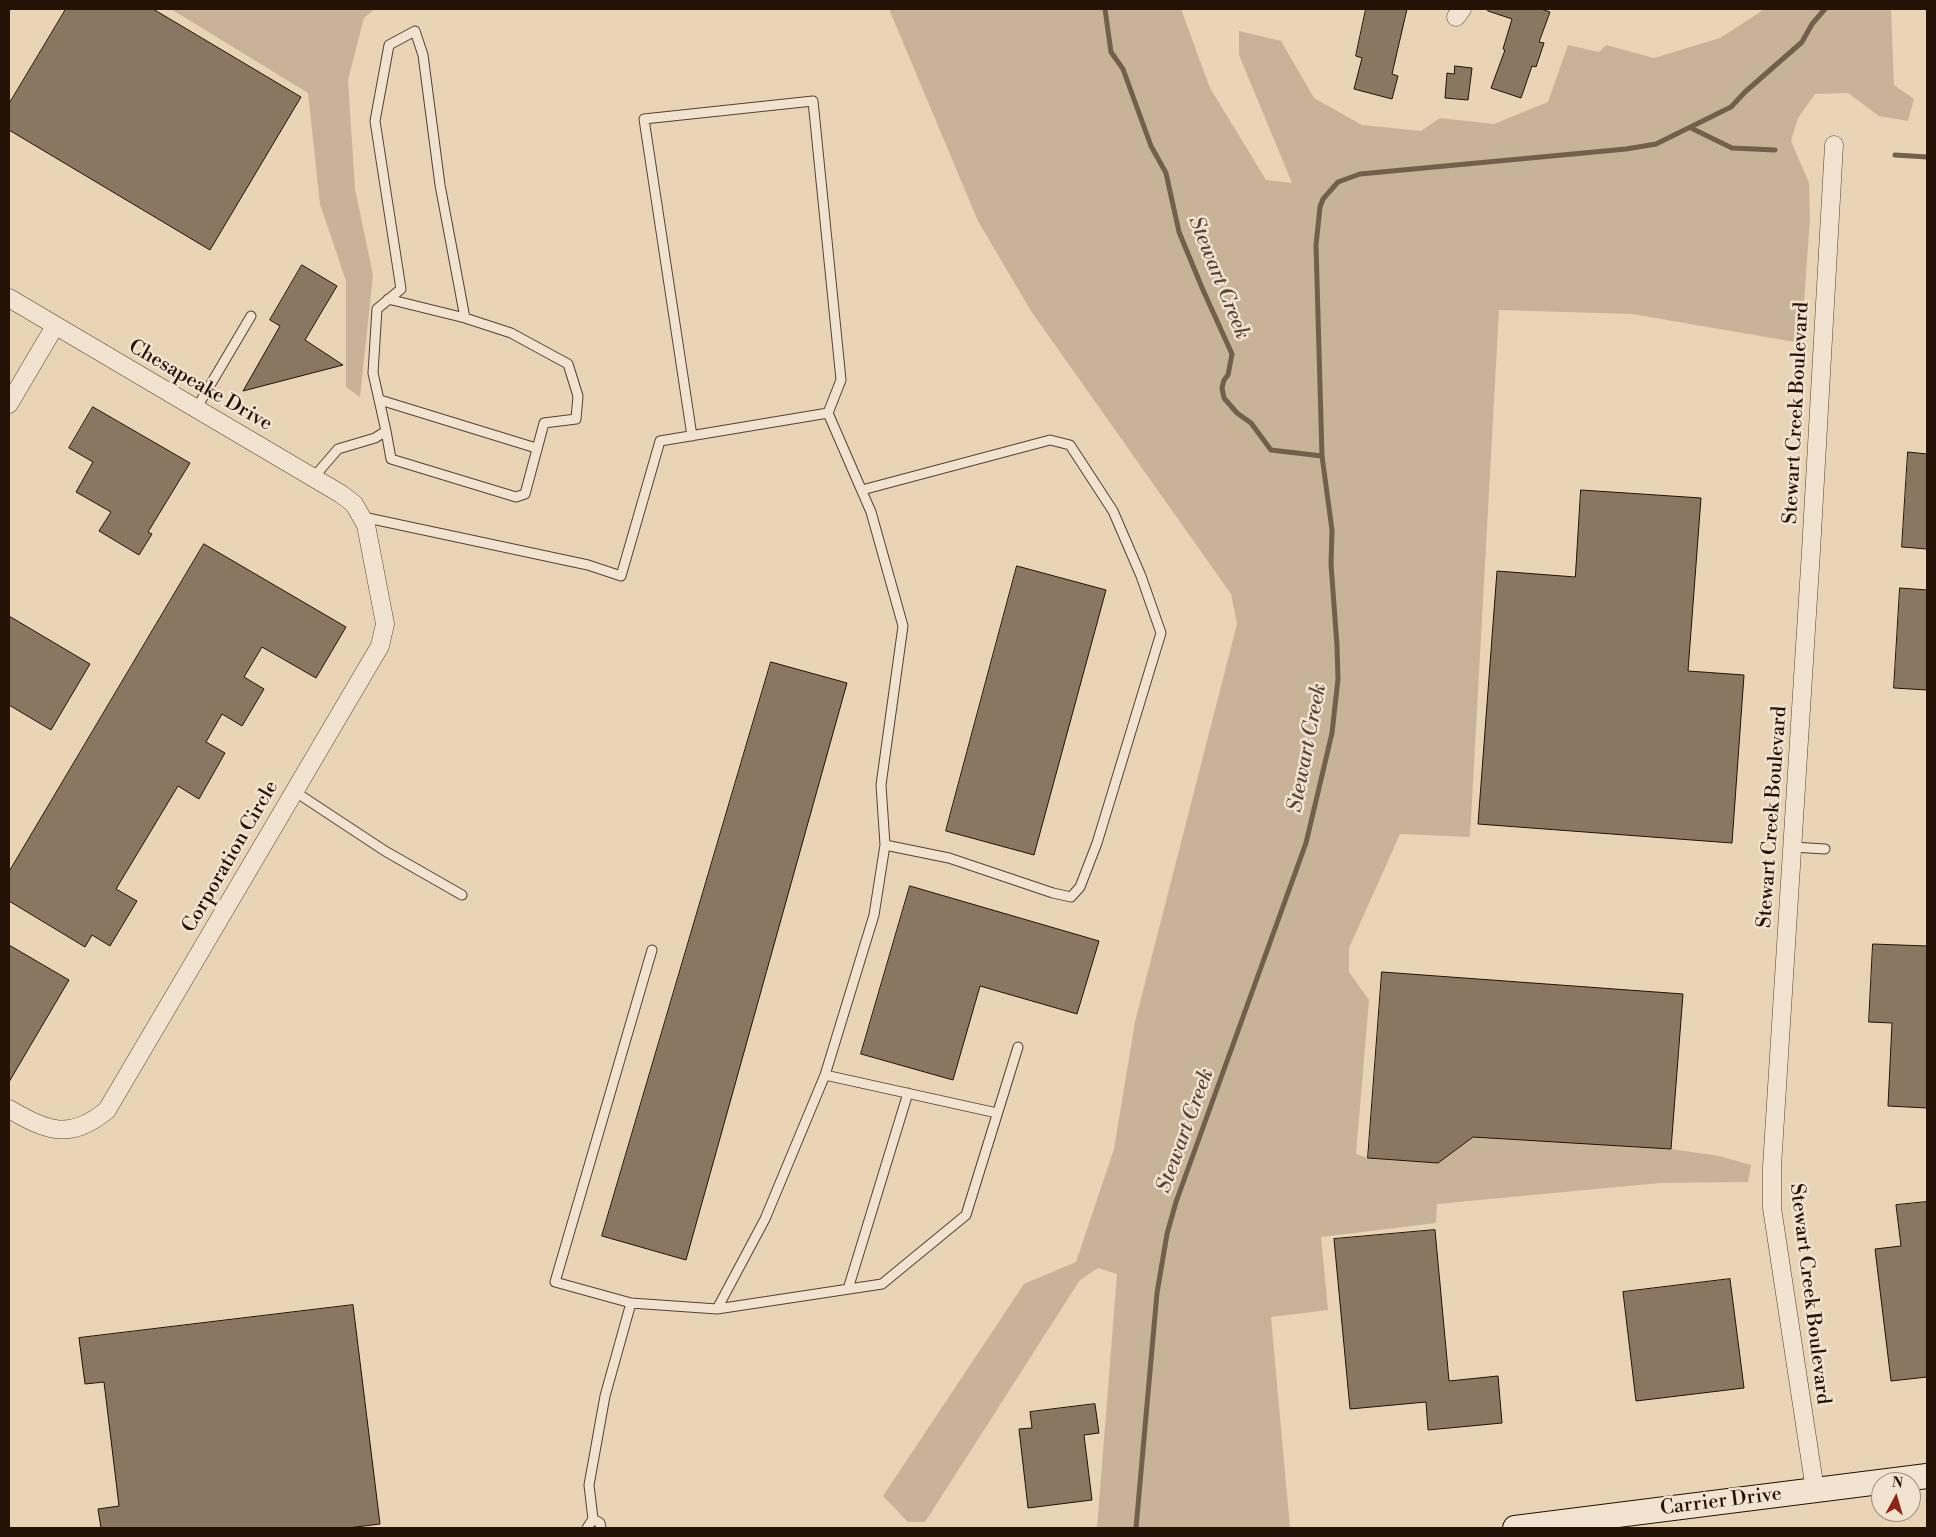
<!DOCTYPE html>
<style>
body{margin:0}
#map{position:relative;width:1936px;height:1537px;overflow:hidden;background:#e9d4b6;font-family:"Libre Bodoni",serif}
canvas{display:block}
.frame{position:absolute;inset:0;border:10px solid #241207;pointer-events:none}
.north{position:absolute;left:1871px;top:1472px;width:50px;height:50px;box-sizing:border-box;background:#f1e3d0;border:1px solid #9f8f80;border-radius:50%;rotate:6deg;font-size:14px;font-weight:700;line-height:20px;text-align:center;color:#241207}
.north::after{content:'';display:block;margin:auto;width:18px;height:22px;background:#8f2418;clip-path:polygon(50% 0,100% 100%,50% 72%,0 100%)}
</style>
<div id="map">
<canvas width="1936" height="1537"></canvas>
<div class="frame"></div>
<div class="north">N</div>
</div>
<script>
const ctx = document.querySelector('canvas').getContext('2d');
ctx.lineJoin = 'round';
function fill(path, color) {
  ctx.fillStyle = color;
  ctx.fill(path, 'evenodd');
}
function stroke(path, color, width, dash) {
  ctx.strokeStyle = color;
  ctx.lineWidth = width;
  ctx.lineCap = dash ? 'butt' : 'round';
  ctx.setLineDash(dash || []);
  ctx.stroke(path);
}
function label(font, color, halo, rows, align = 'center') {
  ctx.font = font + ' "Libre Bodoni",serif';
  ctx.lineWidth = 5;
  ctx.setLineDash([]);
  ctx.textBaseline = 'middle';
  ctx.strokeStyle = halo;
  ctx.fillStyle = color;
  for (const [text, x, y, turn = 0] of rows) {
    ctx.save();
    ctx.translate(x, y);
    ctx.rotate((+turn || 0) * Math.PI / 180);
    ctx.textAlign = isNaN(turn) ? turn : align;
    if (halo) ctx.strokeText(text, 0, 0);
    ctx.fillText(text, 0, 0);
    ctx.restore();
  }
}
const green = new Path2D(`
 M 171,9 L 375,9 L 364,18 L 348,80 L 355,189 L 373,275 L 360,397 L 346,387 L 346,281 L 320,204 L 308,93 Z
 M 889,9 L 1181,9 L 1210,88 L 1266,180 L 1292,183 L 1239,55 L 1239,31 L 1281,41 L 1314,98 L 1362,125 L 1421,131 L 1440,118 L 1494,124 L 1548,102 L 1568,45 L 1599,52 L 1606,45 L 1654,58 L 1720,38 L 1765,9 L 1891,9 L 1894,85 L 1914,99 L 1908,121 L 1879,116 L 1848,93 L 1815,94 L 1798,118 L 1791,141 L 1809,183 L 1810,220 L 1801,343 L 1632,314 L 1499,310 L 1470,837 L 1400,834 L 1349,948 L 1349,972 L 1369,1000 L 1356,1154 L 1368,1158 L 1438,1163 L 1473,1137 L 1671,1149 L 1719,1156 L 1751,1165 L 1748,1182 L 1660,1183 L 1437,1204 L 1436,1223 L 1321,1237 L 1328,1310 L 1271,1317 L 1290,1528 L 1097,1528 L 1117,1274 L 1098,1268 L 1080,1280 L 925,1522 L 908,1522 L 883,1496 L 1024,1284 L 1076,1262 L 1114,1149 L 1135,1022 L 1237,624 L 1231,594 L 1031,311 L 978,221 Z`);
const stream = new Path2D(`
 M 1105,9 L 1111,52 L 1123,69 L 1151,146 L 1166,173 L 1179,232 L 1203,290 L 1232,354 L 1228,375 L 1224,380 L 1222,388 L 1224,398 L 1237,413 L 1251,423 L 1271,450 L 1322,456
 M 1691,128 L 1732,148 L 1775,150
 M 1895,155 L 1927,157
 M 1136,1528 L 1157,1293 L 1167,1234 L 1176,1202 L 1306,843 L 1332,733 L 1338,679 L 1337,646 L 1331,564 L 1332,530 L 1322,456 L 1316,245 L 1320,207 L 1323,199 L 1338,182 L 1360,174 L 1626,149 L 1656,144 L 1731,107 L 1745,92 L 1802,42 L 1812,24 L 1825,9`);
const building = new Path2D(`
 M 66,9 L 153,9 L 301,97 L 210,250 L 9,130 L 9,104 Z
 M 1366,9 L 1407,9 L 1392,74 L 1398,76 L 1392,99 L 1354,89 L 1362,58 L 1356,56 Z
 M 1488,9 L 1541,9 L 1550,12 L 1539,42 L 1544,43 L 1536,67 L 1532,66 L 1521,98 L 1491,88 L 1505,50 L 1503,49 L 1512,19 L 1488,11 Z
 M 1455,66 L 1472,68 L 1468,100 L 1445,98 L 1447,73 L 1454,74 Z
 M 302,265 L 337,286 L 305,340 L 343,365 L 243,391 L 280,326 L 270,320 Z
 M 93,407 L 190,463 L 148,532 L 152,534 L 139,555 L 99,531 L 111,512 L 76,492 L 93,462 L 69,448 Z
 M 1908,452 L 1927,454 L 1927,549 L 1902,547 Z
 M 1581,490 L 1701,498 L 1688,671 L 1744,675 L 1732,843 L 1478,824 L 1497,571 L 1575,577 Z
 M 204,544 L 346,627 L 316,678 L 262,647 L 244,677 L 264,689 L 242,726 L 222,714 L 206,742 L 225,753 L 199,799 L 178,786 L 116,889 L 137,901 L 110,946 L 92,935 L 85,947 L 9,901 L 9,872 Z
 M 1017,566 L 1106,590 L 1034,855 L 946,831 Z
 M 1900,588 L 1927,590 L 1927,690 L 1894,688 Z
 M 9,616 L 90,664 L 51,730 L 9,705 Z
 M 771,662 L 847,683 L 686,1260 L 602,1236 Z
 M 910,886 L 1099,941 L 1077,1014 L 980,986 L 953,1080 L 861,1054 Z
 M 1873,944 L 1927,946 L 1927,1108 L 1888,1106 L 1892,1023 L 1869,1022 Z
 M 9,945 L 69,980 L 9,1082 Z
 M 1382,972 L 1683,994 L 1671,1149 L 1473,1137 L 1438,1163 L 1368,1158 Z
 M 1927,1202 L 1927,1377 L 1891,1381 L 1875,1249 L 1901,1246 L 1896,1205 Z
 M 1435,1230 L 1449,1381 L 1498,1376 L 1502,1423 L 1428,1430 L 1426,1402 L 1350,1409 L 1334,1239 Z
 M 1730,1279 L 1744,1388 L 1636,1401 L 1623,1292 Z
 M 353,1305 L 380,1524 L 348,1528 L 101,1528 L 98,1509 L 119,1506 L 104,1382 L 85,1384 L 79,1338 Z
 M 1095,1404 L 1099,1433 L 1084,1435 L 1092,1500 L 1028,1508 L 1019,1429 L 1032,1428 L 1030,1412 Z`);
const lane = new Path2D(`
 M 388,299 L 465,318
 M 380,400 L 536,448
 M 196,409 L 251,316
 M 692,436 L 644,119 L 813,101 L 841,380 L 828,413
 M 313,478 L 338,449 L 375,438 L 386,431 L 373,373 L 377,309 L 401,289 L 375,121 L 389,45 L 415,31 L 423,55 L 440,185 L 465,318 L 511,333 L 568,364 L 578,396 L 576,419 L 544,423 L 525,494 L 516,497 L 391,459 L 386,431
 M 862,490 L 1050,440 L 1070,445 L 1113,511 L 1141,576 L 1161,633 L 1097,843 L 1080,887 L 1071,897 L 1053,893 L 949,858 L 885,845
 M 363,517 L 588,565 L 621,576 L 660,441 L 828,413 L 871,512 L 903,626 L 881,785 L 885,845 L 874,915 L 825,1075 L 765,1219 L 717,1309 L 631,1303 L 605,1396 L 589,1485 L 593,1519
 M 294,791 L 385,851 L 462,895
 M 1793,847 L 1825,849
 M 825,1075 L 997,1113
 M 848,1289 L 908,1093
 M 631,1303 L 555,1282 L 652,950
 M 717,1309 L 882,1284 L 966,1215 L 1018,1047
 M 587,1528 L 593,1519 L 600,1523 L 601,1528`);
const street = new Path2D(`
 M 1456,17 L 1462,9
 M 9,298 L 341,494 L 354,504 L 366,525 L 385,624 L 380,646 L 107,1110 C 70,1141 47,1131 9,1109
 M 9,404 L 55,326
 M 1815,1490 L 1772,1208 L 1772,1166 L 1811,551 L 1834,145`);
const secondary = new Path2D(`
 M 1515,1528 L 1927,1476`);
const streetNames = [
 ["Chesapeake Drive",200,386,30],
 ["Stewart Creek Boulevard",1797,413,-87],
 ["Stewart Creek Boulevard",1773,817,-86],
 ["Corporation Circle",231,857,-60],
 ["Stewart Creek Boulevard",1809,1294,83],
 ["Carrier Drive",1721,1502,-7]
];
const waterNames = [
 ["Stewart Creek",1218,278,68],
 ["Stewart Creek",1308,748,-79],
 ["Stewart Creek",1186,1131,-70]
];
fill(green, '#c8b398');
stroke(stream, '#725f4c', 5);
fill(building, '#8a7762');
stroke(building, '#241207', 1);
stroke(lane, '#554233', 11);
stroke(street, '#554233', 19);
stroke(secondary, '#241207', 26);
stroke(lane, '#f1e3d0', 9);
stroke(street, '#f1e3d0', 18);
stroke(secondary, '#f1e3d0', 24);
label('20px', '#241207', '#f1e3d0', streetNames);
label('italic 21px', '#584535', '#f1e3d0', waterNames);
</script>
